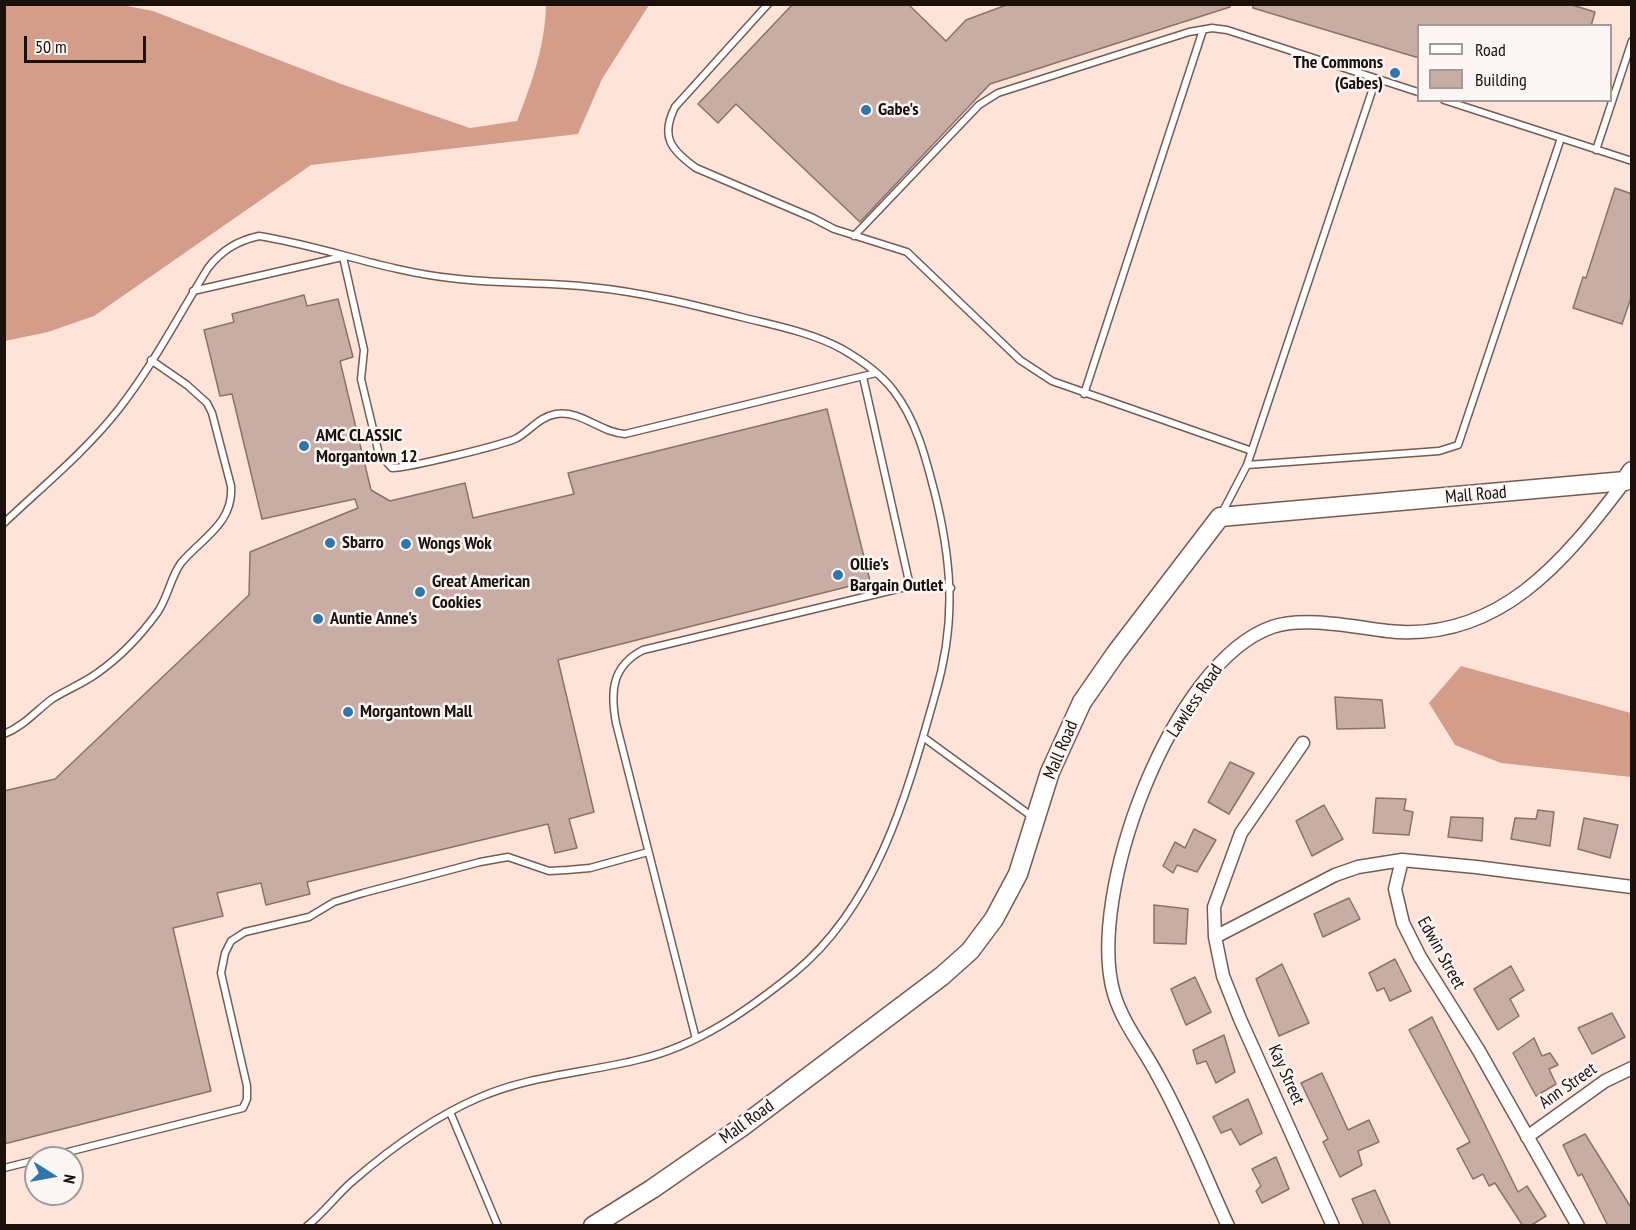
<!DOCTYPE html>
<style>
body{margin:0}
#map{position:relative;width:1636px;height:1230px;overflow:hidden;background:#fee3d9;font-family:"PT Sans Narrow",sans-serif}
canvas{display:block}
.frame{position:absolute;inset:0;border:6px solid #1a110d;pointer-events:none}
.legend{position:absolute;left:1417px;top:24px;width:195px;height:78px;box-sizing:border-box;background:#fbf5f3;border:2px solid #a19a97;margin:0;padding:8px 10px;list-style:none;font-size:18px;color:#1a110d}
.legend li{display:flex;align-items:center;gap:12px;height:30px}
.legend b{width:30px;border:2px solid #a19a97}
.north{position:absolute;left:24px;top:1146px;width:60px;height:60px;box-sizing:border-box;background:#fbf5f3;border:2px solid #a19a97;border-radius:50%;rotate:101deg;font-size:16px;font-weight:700;line-height:24px;text-align:center;color:#1a110d}
.north::after{content:'';display:block;margin:auto;width:21px;height:27px;background:#3176ab;clip-path:polygon(50% 0,100% 100%,50% 72%,0 100%)}
.scale{position:absolute;left:24px;top:36px;width:122px;height:27px;box-sizing:border-box;border:3px solid #1a110d;border-top:0;padding-left:8px;font-size:18px;line-height:21px;white-space:nowrap;color:#1a110d;-webkit-text-stroke:4px #fbf5f3;paint-order:stroke}
</style>
<div id="map">
<canvas width="1636" height="1230"></canvas>
<div class="frame"></div>
<ul class="legend">
<li><b style="height:8px;background:#fff"></b>Road</li>
<li><b style="height:16px;background:#c7ada3"></b>Building</li>
</ul>
<div class="north">N</div>
<div class="scale">50 m</div>
</div>
<script>
const ctx = document.querySelector('canvas').getContext('2d');
ctx.lineJoin = 'round';
function fill(path, color) {
  ctx.fillStyle = color;
  ctx.fill(path, 'evenodd');
}
function stroke(path, color, width, dash) {
  ctx.strokeStyle = color;
  ctx.lineWidth = width;
  ctx.lineCap = dash ? 'butt' : 'round';
  ctx.setLineDash(dash || []);
  ctx.stroke(path);
}
function label(font, color, halo, rows, align = 'center') {
  ctx.font = font + ' "PT Sans Narrow",sans-serif';
  ctx.lineWidth = 5;
  ctx.setLineDash([]);
  ctx.textBaseline = 'middle';
  ctx.strokeStyle = halo;
  ctx.fillStyle = color;
  for (const [text, x, y, turn = 0] of rows) {
    ctx.save();
    ctx.translate(x, y);
    ctx.rotate((+turn || 0) * Math.PI / 180);
    ctx.textAlign = isNaN(turn) ? turn : align;
    if (halo) ctx.strokeText(text, 0, 0);
    ctx.fillText(text, 0, 0);
    ctx.restore();
  }
}
const forest = new Path2D(`
 M 117,4 L 153,11 L 341,84 L 470,128 L 517,121 C 532,83 545,46 546,5 L 649,5 L 602,79 L 578,134 L 311,165 L 94,316 L 48,332 L 5,341 L 5,5 Z
 M 1461,666 L 1631,713 L 1631,777 L 1501,763 L 1455,745 L 1429,703 Z`);
const building = new Path2D(`
 M 793,4 L 908,4 L 946,41 L 966,20 L 1009,4 L 1230,4 L 1230,7 L 990,84 L 860,222 L 736,104 L 718,123 L 698,104 Z
 M 1253,4 L 1569,4 L 1595,12 L 1591,26 L 1419,26 L 1419,58 L 1253,8 Z
 M 1615,188 L 1632,194 L 1632,295 L 1622,324 L 1573,308 L 1583,277 L 1586,278 Z
 M 304,295 L 307,306 L 338,299 L 353,357 L 340,361 L 371,490 L 390,501 L 465,483 L 473,518 L 574,494 L 568,473 L 827,409 L 870,581 L 558,660 L 594,812 L 569,819 L 577,848 L 555,853 L 548,824 L 307,882 L 310,894 L 266,905 L 261,883 L 217,893 L 223,916 L 173,928 L 211,1091 L 4,1144 L 4,791 L 55,779 L 249,595 L 250,552 L 358,508 L 355,499 L 262,519 L 232,394 L 220,396 L 204,330 L 234,322 L 232,314 Z
 M 1335,697 L 1382,700 L 1385,728 L 1337,729 Z
 M 1230,762 L 1254,773 L 1229,814 L 1208,802 Z
 M 1376,798 L 1406,799 L 1404,810 L 1413,812 L 1409,835 L 1373,833 Z
 M 1324,805 L 1343,839 L 1312,856 L 1296,821 Z
 M 1538,810 L 1554,812 L 1550,846 L 1511,839 L 1515,818 L 1536,819 Z
 M 1451,817 L 1483,818 L 1482,841 L 1448,837 Z
 M 1584,818 L 1618,825 L 1610,858 L 1578,849 Z
 M 1194,829 L 1216,840 L 1197,872 L 1177,865 L 1173,873 L 1163,866 L 1175,842 L 1185,848 Z
 M 1349,898 L 1360,919 L 1323,937 L 1314,914 Z
 M 1154,905 L 1188,909 L 1186,944 L 1154,943 Z
 M 1395,959 L 1411,991 L 1390,1001 L 1384,988 L 1377,991 L 1369,973 Z
 M 1282,964 L 1309,1023 L 1279,1036 L 1256,979 Z
 M 1511,966 L 1524,990 L 1510,999 L 1519,1016 L 1498,1030 L 1474,989 Z
 M 1195,977 L 1211,1012 L 1186,1025 L 1171,989 Z
 M 1612,1013 L 1625,1037 L 1592,1054 L 1578,1028 Z
 M 1432,1017 L 1518,1192 L 1527,1186 L 1546,1216 L 1530,1226 L 1523,1226 L 1495,1183 L 1489,1186 L 1483,1174 L 1473,1179 L 1457,1149 L 1470,1142 L 1409,1030 Z
 M 1224,1035 L 1235,1072 L 1216,1083 L 1206,1061 L 1197,1064 L 1193,1050 Z
 M 1534,1038 L 1542,1056 L 1550,1053 L 1558,1065 L 1549,1069 L 1556,1084 L 1536,1096 L 1513,1053 Z
 M 1322,1073 L 1348,1130 L 1369,1120 L 1379,1142 L 1358,1151 L 1362,1165 L 1340,1177 L 1323,1142 L 1328,1139 L 1301,1083 Z
 M 1248,1099 L 1262,1133 L 1240,1145 L 1231,1129 L 1221,1133 L 1213,1117 Z
 M 1585,1134 L 1632,1209 L 1632,1226 L 1608,1226 L 1582,1174 L 1578,1176 L 1563,1145 Z
 M 1276,1157 L 1289,1189 L 1262,1203 L 1256,1191 L 1261,1186 L 1252,1169 Z
 M 1375,1190 L 1391,1226 L 1364,1226 L 1352,1199 Z`);
const lane = new Path2D(`
 M 768,4 L 675,107 C 660,137 671,150 696,168 L 813,218 L 834,229 L 907,252 L 1020,360 L 1052,381 L 1252,451
 M 1444,100 L 1632,161
 M 1596,150 L 1632,41
 M 854,236 L 979,105 L 998,93 L 1189,32 L 1212,28 L 1227,30 L 1418,92
 M 343,257 L 364,350 L 361,379 L 379,454 L 392,468 C 408,468 503,445 517,438 C 531,430 539,417 556,414 C 581,410 601,433 625,434 L 876,373
 M 193,291 L 342,257
 M 863,377 L 910,586
 M 1084,394 L 1203,30
 M 1247,465 L 1439,451 L 1458,445 L 1561,138
 M 1222,513 L 1247,465 L 1376,79
 M 4,523 C 43,486 85,452 118,410 C 152,367 179,315 208,268 C 222,250 237,241 259,236 C 323,246 385,271 450,278 C 496,284 543,282 590,287 C 642,292 694,305 745,318 C 777,326 813,333 842,349 C 861,360 880,373 893,390 C 918,422 927,463 937,502 C 953,571 955,627 935,695 C 907,794 877,905 794,973 C 748,1010 699,1045 641,1059 C 586,1073 530,1075 478,1098 C 434,1117 390,1149 354,1180 C 337,1194 325,1212 307,1226
 M 4,734 C 24,726 36,711 52,699 C 66,690 82,684 96,674 C 119,658 141,635 157,613 C 168,598 170,578 181,563 C 202,538 234,523 231,486 L 212,413 L 207,403 L 187,385 L 151,360
 M 923,737 L 1034,818
 M 696,1039 L 616,723 C 610,691 612,666 643,650 L 910,586 L 926,584 L 951,588
 M 450,1112 L 498,1226
 M 44,1158 L 243,1108 L 247,1099 L 247,1086 L 221,973 L 225,953 L 231,941 L 245,932 L 309,917 L 334,902 L 363,893 L 480,862 L 508,857 L 549,871 L 567,870 L 590,868 L 648,852
 M 4,1168 L 36,1160`);
const street = new Path2D(`
 M 1303,743 L 1241,833 L 1214,907 L 1215,937 L 1223,976 L 1240,1019 L 1333,1226
 M 1402,860 L 1395,889 L 1403,923 L 1420,957 L 1479,1051 L 1578,1226
 M 1215,937 L 1335,875 L 1358,867 L 1402,860 L 1476,867 L 1632,887
 M 1527,1137 L 1605,1081 L 1632,1068
 M 1228,1226 C 1205,1176 1185,1124 1158,1076 C 1144,1049 1123,1024 1114,994 C 1085,896 1172,662 1272,627 C 1304,616 1354,627 1387,631 C 1498,643 1564,562 1625,481`);
const secondary = new Path2D(`
 M 593,1226 L 652,1189 L 743,1126 L 942,976 L 970,951 L 994,919 L 1018,874 L 1050,772 L 1082,702 L 1116,653 L 1220,517 L 1625,481 L 1632,471`);
const markers = [
 [1395,73,6,"#3176ab"],
 [866,110,6,"#3176ab"],
 [304,446,6,"#3176ab"],
 [330,543,6,"#3176ab"],
 [406,544,6,"#3176ab"],
 [838,575,6,"#3176ab"],
 [420,592,6,"#3176ab"],
 [318,619,6,"#3176ab"],
 [348,712,6,"#3176ab"]
];
const poiNames = [
 ["The Commons",1383,63,"right"],
 ["(Gabes)",1383,84,"right"],
 ["Gabe's",878,110],
 ["AMC CLASSIC",316,436],
 ["Morgantown 12",316,457],
 ["Sbarro",342,543],
 ["Wongs Wok",418,544],
 ["Ollie's",850,565],
 ["Bargain Outlet",850,586],
 ["Great American",432,582],
 ["Cookies",432,603],
 ["Auntie Anne's",330,619],
 ["Morgantown Mall",360,712]
];
const streetNames = [
 ["Mall Road",1476,495,-5],
 ["Lawless Road",1195,701,-56],
 ["Mall Road",1061,750,-67],
 ["Edwin Street",1441,953,61],
 ["Kay Street",1286,1075,66],
 ["Ann Street",1568,1086,-35],
 ["Mall Road",747,1122,-36]
];
fill(forest, '#d39d8a');
fill(building, '#c7ada3');
stroke(building, '#8b726a', 1.5);
stroke(lane, '#745c54', 9);
stroke(street, '#745c54', 15);
stroke(secondary, '#745c54', 21);
stroke(lane, '#fff', 6);
stroke(street, '#fff', 12);
stroke(secondary, '#fff', 18);
for (const [x, y, r, color] of markers) {
  const dot = new Path2D();
  dot.arc(x, y, r, 0, 2 * Math.PI);
  ctx.fillStyle = color;
  ctx.fill(dot);
  stroke(dot, '#fbf5f3', 2);
}
label('bold 18px', '#1a110d', '#fbf5f3', poiNames, 'left');
label('18px', '#1a110d', '#fbf5f3', streetNames);
</script>
